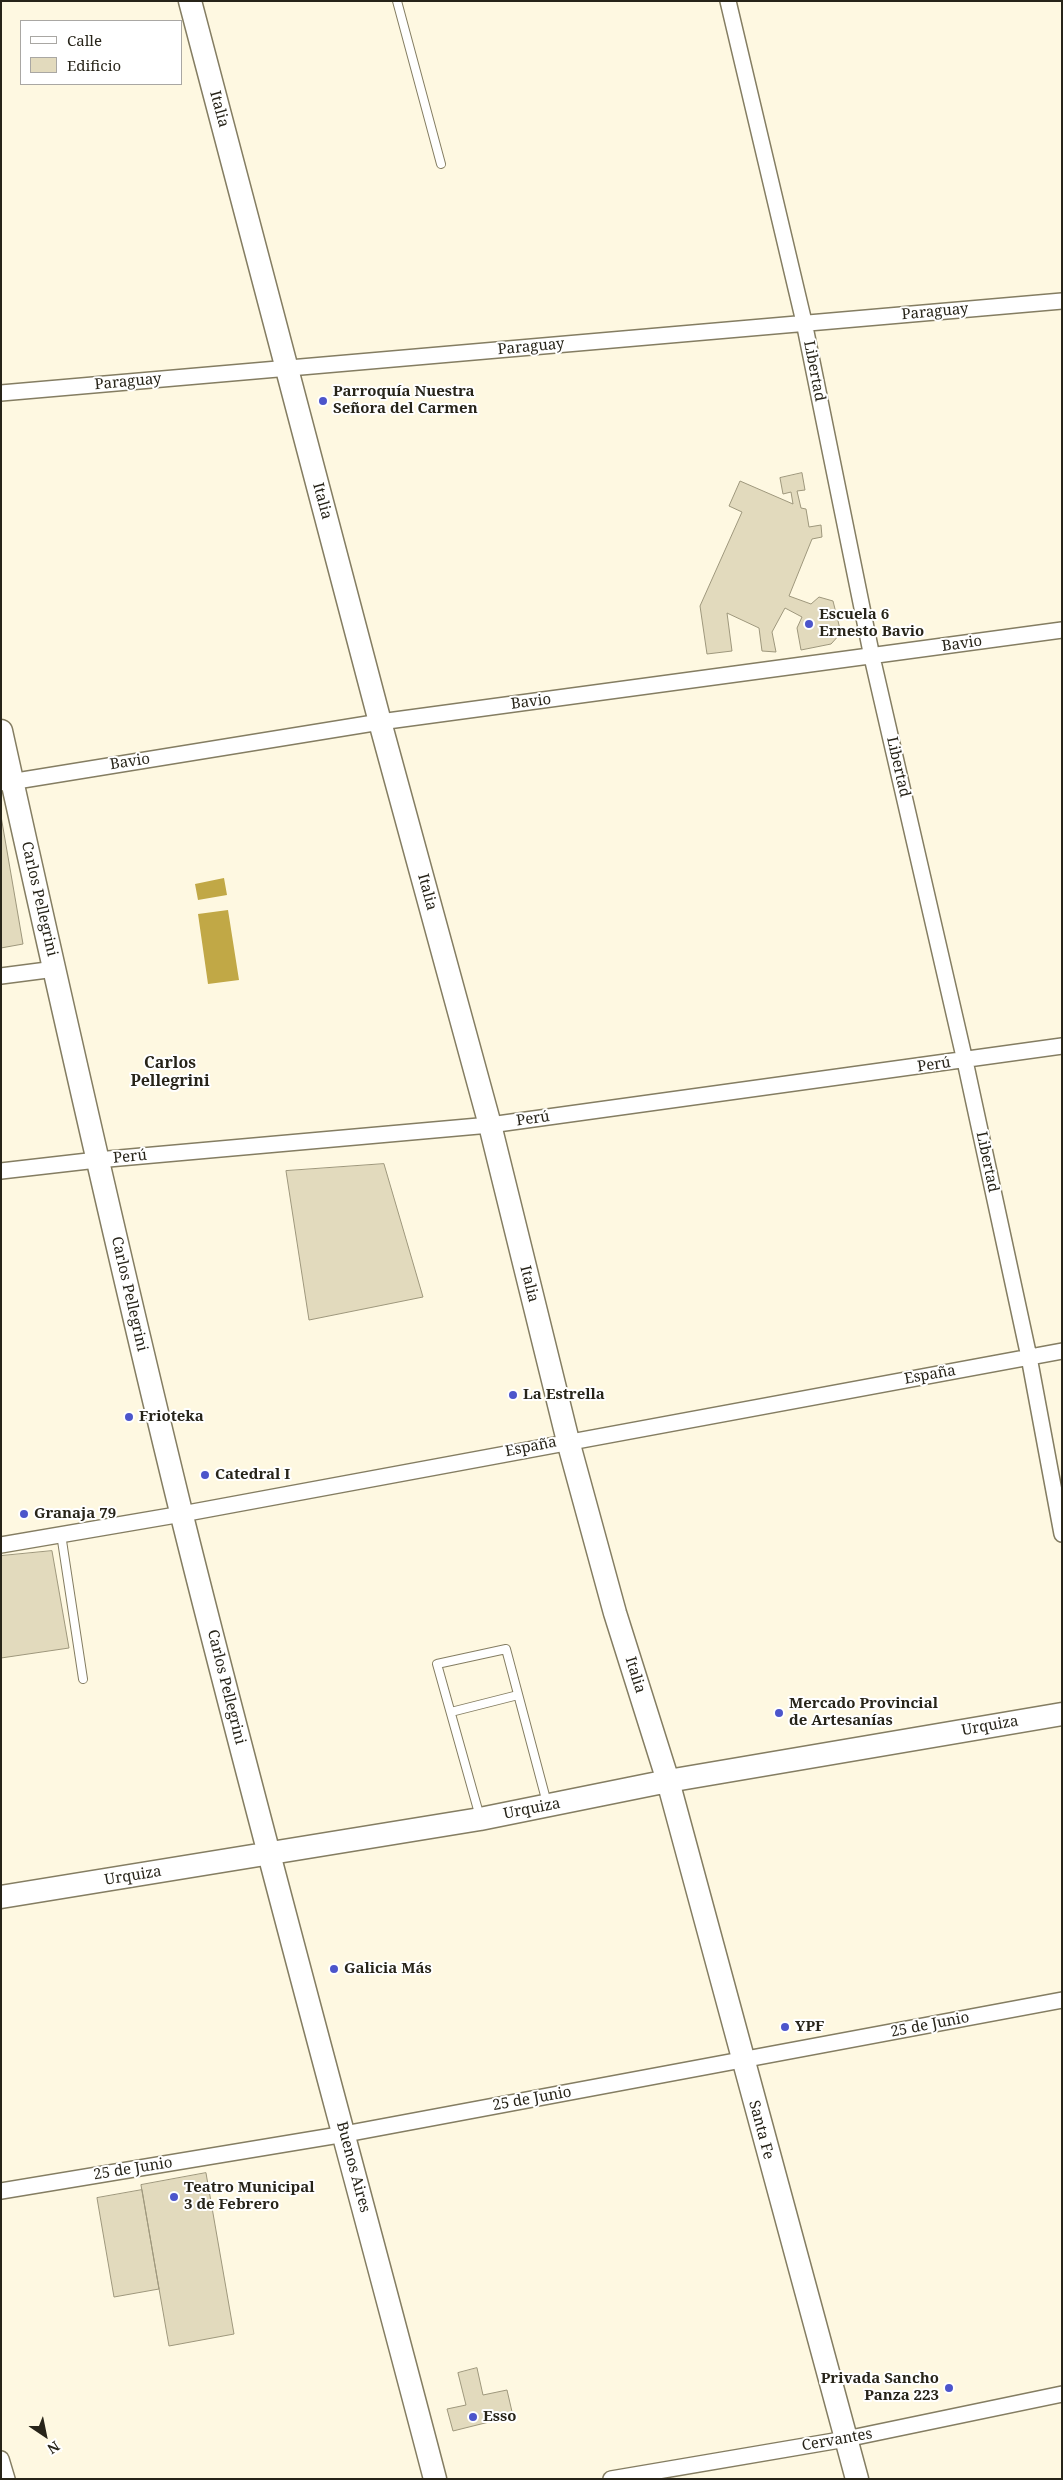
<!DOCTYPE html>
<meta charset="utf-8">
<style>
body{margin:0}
#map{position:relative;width:1063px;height:2480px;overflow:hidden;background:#fef8e1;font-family:"Noto Serif",serif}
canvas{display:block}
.frame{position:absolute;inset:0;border:2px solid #272419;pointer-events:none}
.legend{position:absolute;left:20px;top:20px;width:162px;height:65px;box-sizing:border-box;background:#fff;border:1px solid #a9a7a3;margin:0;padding:6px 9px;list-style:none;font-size:15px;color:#272419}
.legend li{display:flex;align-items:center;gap:10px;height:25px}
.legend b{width:25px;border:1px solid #a9a7a3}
.north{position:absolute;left:20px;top:2410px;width:50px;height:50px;-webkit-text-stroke:4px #fff;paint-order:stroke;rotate:146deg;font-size:14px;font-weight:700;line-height:20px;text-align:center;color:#272419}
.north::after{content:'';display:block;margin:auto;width:18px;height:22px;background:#272419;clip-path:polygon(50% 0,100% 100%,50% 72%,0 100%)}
</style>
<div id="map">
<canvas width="1063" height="2480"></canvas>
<div class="frame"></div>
<ul class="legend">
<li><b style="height:6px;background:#fff"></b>Calle</li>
<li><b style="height:14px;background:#e2dabd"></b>Edificio</li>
</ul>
<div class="north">N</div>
</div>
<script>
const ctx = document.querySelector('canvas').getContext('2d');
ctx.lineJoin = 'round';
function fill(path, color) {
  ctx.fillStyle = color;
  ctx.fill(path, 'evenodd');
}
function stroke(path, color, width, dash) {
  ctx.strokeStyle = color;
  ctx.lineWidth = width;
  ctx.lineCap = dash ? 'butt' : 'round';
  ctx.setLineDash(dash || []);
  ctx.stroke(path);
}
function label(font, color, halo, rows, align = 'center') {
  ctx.font = font + ' "Noto Serif",serif';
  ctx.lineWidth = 4;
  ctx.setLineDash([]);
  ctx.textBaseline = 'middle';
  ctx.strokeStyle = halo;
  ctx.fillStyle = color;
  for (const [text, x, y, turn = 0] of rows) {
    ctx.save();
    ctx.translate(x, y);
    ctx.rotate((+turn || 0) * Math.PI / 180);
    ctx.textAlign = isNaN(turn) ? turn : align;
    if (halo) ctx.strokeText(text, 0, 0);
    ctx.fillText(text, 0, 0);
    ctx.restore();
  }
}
const water = new Path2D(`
 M 224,878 L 227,895 L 198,900 L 195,884 Z
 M 228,910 L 239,980 L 208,984 L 198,914 Z`);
const building = new Path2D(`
 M 802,473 L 805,490 L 797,491 L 801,508 L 806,509 L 809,527 L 821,525 L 822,537 L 812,539 L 789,596 L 811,604 L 819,597 L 833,601 L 841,633 L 831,644 L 801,650 L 797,628 L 802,617 L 785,608 L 772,632 L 776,652 L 762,651 L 759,628 L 727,613 L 732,651 L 707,654 L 700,606 L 742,512 L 729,506 L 740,481 L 793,504 L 791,492 L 783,494 L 780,478 Z
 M 1,816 L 23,944 L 1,948 Z
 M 384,1164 L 423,1297 L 309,1320 L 286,1171 Z
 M 52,1551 L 69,1648 L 1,1658 L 1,1556 Z
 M 206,2173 L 234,2334 L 169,2346 L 141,2185 Z
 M 142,2190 L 159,2289 L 114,2297 L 97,2198 Z
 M 477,2368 L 483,2395 L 507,2390 L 513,2416 L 453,2431 L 447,2409 L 466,2405 L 458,2373 Z`);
const lane = new Path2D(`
 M 397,1 L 441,164
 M 61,1534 L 83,1679
 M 451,1712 L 518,1695
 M 480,1817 L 437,1664 L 506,1649 L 547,1803`);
const street = new Path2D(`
 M 728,1 L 804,322 L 872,657 L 965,1061 L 1029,1357 L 1062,1534
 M 1,393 L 1062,301
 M 4,783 L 380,722 L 1062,630
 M 1,976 L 55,969
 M 1,1171 L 97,1160 L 490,1125 L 1062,1046
 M 1,1545 L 182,1514 L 1062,1351
 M 1,2191 L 345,2134 L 1062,2000
 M 1,2459 L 7,2479
 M 611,2479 L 846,2439 L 1062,2394`);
const secondary = new Path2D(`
 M 190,1 L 380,722 L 490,1125 L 568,1441 L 615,1613 L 668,1781 L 857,2479
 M 1,731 C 59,993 118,1255 182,1516 C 262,1838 351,2158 435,2479
 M 1,1897 L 480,1819 L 668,1781 L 1062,1714`);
const markers = [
 [323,401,5,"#4c55cb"],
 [809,624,5,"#4c55cb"],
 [513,1395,5,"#4c55cb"],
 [129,1417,5,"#4c55cb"],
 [205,1475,5,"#4c55cb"],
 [24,1514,5,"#4c55cb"],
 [779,1713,5,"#4c55cb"],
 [334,1969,5,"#4c55cb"],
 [785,2027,5,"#4c55cb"],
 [174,2197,5,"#4c55cb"],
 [949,2388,5,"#4c55cb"],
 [473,2417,5,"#4c55cb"]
];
const streetNames = [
 ["Italia",219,109,75],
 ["Paraguay",935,312,-5],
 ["Paraguay",531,347,-5],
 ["Libertad",814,371,79],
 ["Paraguay",128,382,-5],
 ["Italia",322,501,75],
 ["Bavio",962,644,-8],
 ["Bavio",531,702,-7],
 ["Bavio",130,762,-9],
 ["Libertad",898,767,77],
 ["Italia",427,892,75],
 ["Carlos Pellegrini",39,899,77],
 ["Perú",934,1065,-8],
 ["Perú",533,1119,-8],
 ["Perú",130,1157,-5],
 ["Libertad",987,1162,78],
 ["Italia",529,1284,76],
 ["Carlos Pellegrini",129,1294,77],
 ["España",930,1375,-10],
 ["España",531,1447,-11],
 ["Italia",635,1675,73],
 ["Carlos Pellegrini",226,1687,76],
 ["Urquiza",990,1726,-10],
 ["Urquiza",532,1809,-11],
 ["Urquiza",133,1876,-9],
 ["25 de Junio",930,2025,-11],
 ["25 de Junio",532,2099,-10],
 ["Santa Fe",761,2130,75],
 ["Buenos Aires",353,2167,75],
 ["25 de Junio",133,2169,-9],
 ["Cervantes",837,2440,-10]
];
const poiNames = [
 ["Parroquía Nuestra",333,392],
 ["Señora del Carmen",333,409],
 ["Escuela 6",819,615],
 ["Ernesto Bavio",819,632],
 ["La Estrella",523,1395],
 ["Frioteka",139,1417],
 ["Catedral I",215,1475],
 ["Granaja 79",34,1514],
 ["Mercado Provincial",789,1704],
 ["de Artesanías",789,1721],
 ["Galicia Más",344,1969],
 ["YPF",795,2027],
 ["Teatro Municipal",184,2188],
 ["3 de Febrero",184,2205],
 ["Privada Sancho",939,2379,"right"],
 ["Panza 223",939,2396,"right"],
 ["Esso",483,2417]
];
const neighbourhoodNames = [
 ["Carlos",170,1063],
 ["Pellegrini",170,1081]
];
fill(water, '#c1a846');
fill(building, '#e2dabd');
stroke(building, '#9e977c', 1);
stroke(lane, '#847d62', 10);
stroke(street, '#847d62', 18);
stroke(secondary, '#847d62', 25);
stroke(lane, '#fff', 8);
stroke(street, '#fff', 15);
stroke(secondary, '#fff', 22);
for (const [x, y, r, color] of markers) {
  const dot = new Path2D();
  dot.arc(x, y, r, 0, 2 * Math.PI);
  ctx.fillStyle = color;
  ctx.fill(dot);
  stroke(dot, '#fff', 2);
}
label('15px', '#272419', '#fff', streetNames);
label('bold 15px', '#272419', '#fff', poiNames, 'left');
label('bold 16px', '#272419', '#fff', neighbourhoodNames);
</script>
